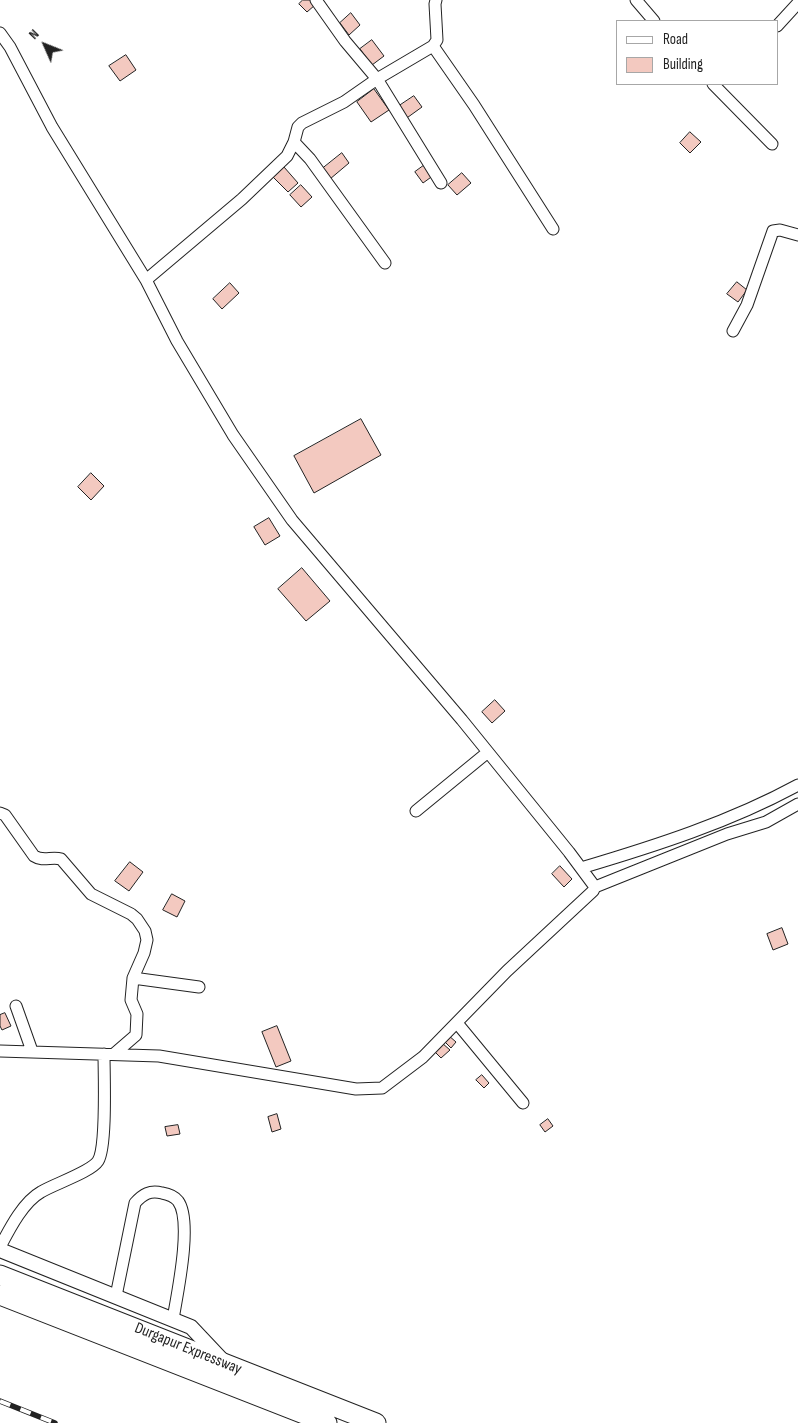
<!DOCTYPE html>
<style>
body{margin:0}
#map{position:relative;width:798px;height:1423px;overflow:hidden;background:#fff;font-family:"Sofia Sans Condensed",sans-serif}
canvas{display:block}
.legend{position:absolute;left:616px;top:20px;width:162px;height:65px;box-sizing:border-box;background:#fff;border:1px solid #a7a7a7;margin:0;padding:6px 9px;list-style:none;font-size:15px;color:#222}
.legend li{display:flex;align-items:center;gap:10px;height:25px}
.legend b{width:25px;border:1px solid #a7a7a7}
.north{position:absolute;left:20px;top:20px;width:50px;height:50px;-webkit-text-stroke:4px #fff;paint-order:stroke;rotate:314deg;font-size:14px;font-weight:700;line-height:20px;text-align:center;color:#222}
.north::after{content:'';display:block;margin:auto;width:18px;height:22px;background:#222;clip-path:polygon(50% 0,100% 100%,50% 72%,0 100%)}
</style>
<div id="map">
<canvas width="798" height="1423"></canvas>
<ul class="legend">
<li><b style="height:6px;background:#fff"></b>Road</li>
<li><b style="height:14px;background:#f3c9c0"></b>Building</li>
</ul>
<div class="north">N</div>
</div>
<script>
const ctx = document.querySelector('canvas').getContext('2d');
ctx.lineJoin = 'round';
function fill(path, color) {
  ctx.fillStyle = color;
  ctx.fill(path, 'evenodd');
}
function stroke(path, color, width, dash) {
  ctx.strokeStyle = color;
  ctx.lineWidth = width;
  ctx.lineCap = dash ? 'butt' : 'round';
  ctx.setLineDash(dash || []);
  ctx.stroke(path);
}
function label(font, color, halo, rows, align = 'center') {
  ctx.font = font + ' "Sofia Sans Condensed",sans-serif';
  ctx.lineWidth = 4;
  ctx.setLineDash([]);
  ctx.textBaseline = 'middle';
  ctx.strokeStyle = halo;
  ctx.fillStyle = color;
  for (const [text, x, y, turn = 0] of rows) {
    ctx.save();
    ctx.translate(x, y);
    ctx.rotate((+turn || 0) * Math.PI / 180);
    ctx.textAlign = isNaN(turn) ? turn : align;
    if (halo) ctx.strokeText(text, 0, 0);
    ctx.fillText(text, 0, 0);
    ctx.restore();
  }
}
const building = new Path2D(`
 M 303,0 L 310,0 L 315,5 L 307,12 L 299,4 Z
 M 351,13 L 360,25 L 349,35 L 340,23 Z
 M 372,40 L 384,56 L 372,65 L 360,49 Z
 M 126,55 L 136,70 L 120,81 L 109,66 Z
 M 374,89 L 389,110 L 371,122 L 357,102 Z
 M 414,96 L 422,107 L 404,120 L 396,108 Z
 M 690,132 L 701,142 L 690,153 L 680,143 Z
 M 342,153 L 349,163 L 330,179 L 322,169 Z
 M 426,164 L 434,175 L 423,183 L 415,172 Z
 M 284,167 L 298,183 L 288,192 L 273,177 Z
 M 462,173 L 471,183 L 457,195 L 448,185 Z
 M 301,185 L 312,197 L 301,207 L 290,195 Z
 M 737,282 L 747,290 L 738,302 L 727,294 Z
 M 230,283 L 239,293 L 222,309 L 213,299 Z
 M 361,419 L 381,455 L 314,493 L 294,456 Z
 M 91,473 L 104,486 L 91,500 L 78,487 Z
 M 269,518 L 280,536 L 265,545 L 254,527 Z
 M 302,568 L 330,601 L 306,621 L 278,589 Z
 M 495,700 L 505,711 L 492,723 L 482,712 Z
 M 130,862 L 143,872 L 129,891 L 115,881 Z
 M 560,866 L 572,879 L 564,887 L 552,874 Z
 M 172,894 L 185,901 L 177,917 L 163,910 Z
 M 782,928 L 788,944 L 773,950 L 767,934 Z
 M 5,1013 L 11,1026 L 2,1030 L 0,1026 L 0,1015 Z
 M 277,1026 L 291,1061 L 276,1067 L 262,1032 Z
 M 448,1035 L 456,1042 L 451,1048 L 443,1040 Z
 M 442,1043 L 450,1050 L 441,1058 L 434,1051 Z
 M 482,1075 L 489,1083 L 484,1088 L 476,1080 Z
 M 277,1114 L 281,1129 L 272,1132 L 268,1117 Z
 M 548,1119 L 553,1126 L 545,1132 L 540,1125 Z
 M 178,1125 L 180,1134 L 167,1136 L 165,1127 Z`);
const minor = new Path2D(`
 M 316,0 L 345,41 L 377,79 L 441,183
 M 636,0 L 654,21
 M 777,26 L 798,3
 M 0,33 L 10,47 L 52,127 L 146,280 L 177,341 L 233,435 L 292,520 L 462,720 L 569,852 L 595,887 L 593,891 L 507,971 L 423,1057 L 382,1088 L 356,1089 L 159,1056 L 0,1051
 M 433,46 L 474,105 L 553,229
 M 713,84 L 772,144
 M 294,142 L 310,159 L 385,263
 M 146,280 L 242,199 L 287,156 L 294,142 L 298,127 L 302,123 L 344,102 L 377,79 L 433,46 L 437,40 L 435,4 L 436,0
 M 733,331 L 747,305 L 773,231 L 780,230 L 798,235
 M 416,811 L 488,752
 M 0,813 L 5,815 L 34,856 C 43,862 52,856 61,859 L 91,894 L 131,914 L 137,919 L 145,931 L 147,940 L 144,953 L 133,978 L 131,1000 L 137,1014 L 136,1035 L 114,1054
 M 581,868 C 655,846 730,822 798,785
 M 595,887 L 727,834 L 766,822 L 798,804
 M 133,978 L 199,987
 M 16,1006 L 32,1051
 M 457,1023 L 523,1103
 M 0,1247 C 9,1230 23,1202 41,1192 C 54,1184 91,1172 98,1161 C 107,1147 104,1074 104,1054
 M 116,1296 L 135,1203 C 143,1194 150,1190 162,1193 C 168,1194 174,1196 178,1201 C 193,1221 177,1295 173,1319`);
const tertiary = new Path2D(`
 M 0,1250 L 191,1327 L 224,1362`);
const trunk = new Path2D(`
 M 0,1275 L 376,1423
 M 0,1295 L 327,1423`);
const rail = new Path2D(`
 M 0,1401 L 55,1423`);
const streetNames = [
 ["Durgapur Expressway",188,1349,22]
];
fill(building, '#f3c9c0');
stroke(building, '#222', 1);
stroke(minor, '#222', 13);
stroke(tertiary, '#222', 16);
stroke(trunk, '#222', 21);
stroke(minor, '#fff', 11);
stroke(tertiary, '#fff', 14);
stroke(trunk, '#fff', 19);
stroke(rail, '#222', 5.5);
stroke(rail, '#fff', 4, [11]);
label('16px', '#222', '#fff', streetNames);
</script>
